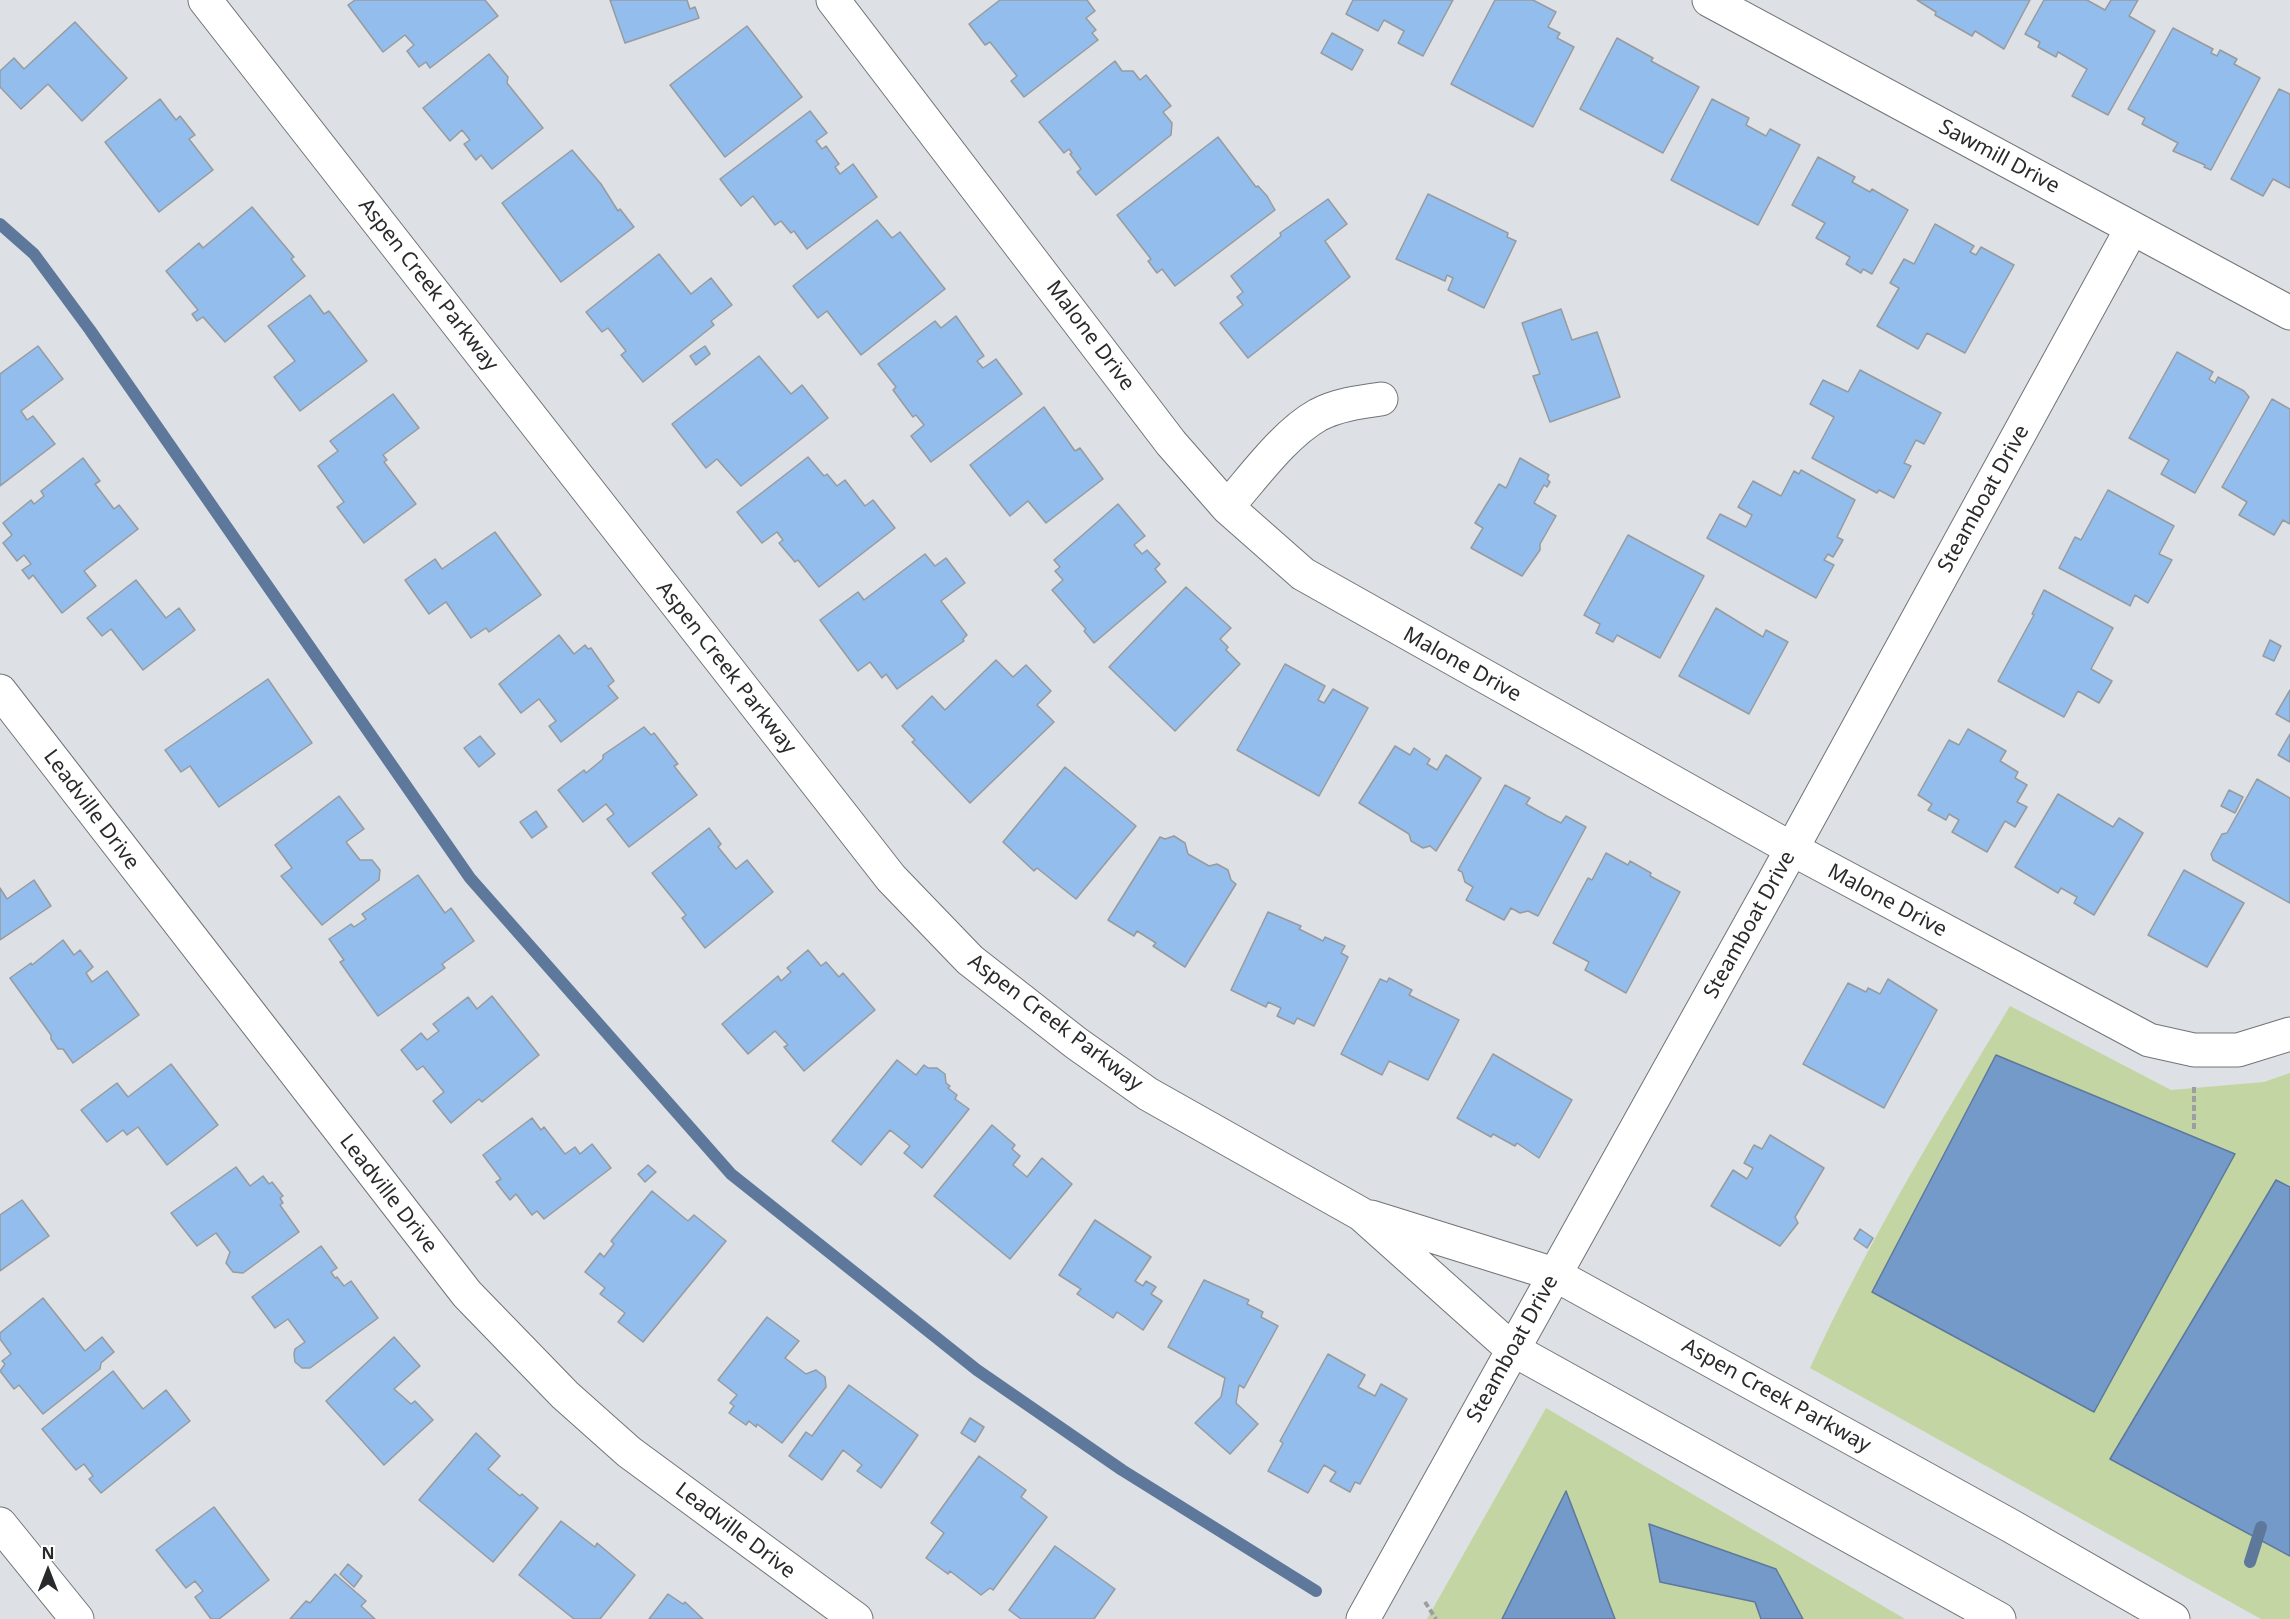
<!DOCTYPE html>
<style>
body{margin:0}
#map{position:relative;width:2290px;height:1619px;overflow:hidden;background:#dde0e4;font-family:"Noto Sans",sans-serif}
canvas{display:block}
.north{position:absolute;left:18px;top:1541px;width:60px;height:60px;-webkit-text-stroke:4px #fff;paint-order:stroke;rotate:0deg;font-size:16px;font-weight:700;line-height:24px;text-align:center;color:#292a2c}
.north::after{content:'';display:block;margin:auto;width:21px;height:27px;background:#292a2c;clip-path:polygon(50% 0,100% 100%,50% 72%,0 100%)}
</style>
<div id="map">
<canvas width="2290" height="1619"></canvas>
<div class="north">N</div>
</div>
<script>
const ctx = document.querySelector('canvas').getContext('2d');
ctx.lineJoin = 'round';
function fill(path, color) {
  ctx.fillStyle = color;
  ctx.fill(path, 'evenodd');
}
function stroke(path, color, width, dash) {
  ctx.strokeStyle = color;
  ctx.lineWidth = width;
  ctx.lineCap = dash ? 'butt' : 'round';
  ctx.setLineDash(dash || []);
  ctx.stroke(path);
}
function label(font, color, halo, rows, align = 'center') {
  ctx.font = font + ' "Noto Sans",sans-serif';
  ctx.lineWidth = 4.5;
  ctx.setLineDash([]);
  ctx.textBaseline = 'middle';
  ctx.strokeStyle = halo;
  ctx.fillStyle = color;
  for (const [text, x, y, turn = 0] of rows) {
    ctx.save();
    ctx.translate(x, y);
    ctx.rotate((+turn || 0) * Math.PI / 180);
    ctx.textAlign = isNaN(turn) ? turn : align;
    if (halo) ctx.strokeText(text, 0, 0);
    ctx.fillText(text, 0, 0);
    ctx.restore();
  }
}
const green = new Path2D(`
 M 2010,1006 L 2171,1090 L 2264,1082 L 2290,1073 L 2290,1619 L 2261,1619 L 1810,1368 C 1868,1242 1939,1124 2010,1006 Z
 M 1546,1408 L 1905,1619 L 1427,1619 Z`);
const water = new Path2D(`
 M 1996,1055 L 2235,1154 L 2094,1412 L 1872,1292 Z
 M 2276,1180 L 2290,1187 L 2290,1556 L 2110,1459 Z
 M 1566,1491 L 1615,1619 L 1502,1619 Z
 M 1649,1524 L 1776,1569 L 1803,1619 L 1761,1619 L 1755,1602 L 1660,1582 Z`);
const stream = new Path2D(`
 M 0,224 L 34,254 L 90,330 L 470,878 L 731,1174 L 977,1370 L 1122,1470 L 1316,1591
 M 2250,1562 L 2261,1527`);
const building = new Path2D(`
 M 355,0 L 485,0 L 498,16 L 430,68 L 426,62 L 419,67 L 407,51 L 414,45 L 405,35 L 383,52 L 348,5 Z
 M 610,0 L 687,0 L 690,9 L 695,7 L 699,18 L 625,43 Z
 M 1000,0 L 1087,0 L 1095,11 L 1086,18 L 1096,30 L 1092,33 L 1098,40 L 1024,97 L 1011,81 L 1017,76 L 990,42 L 985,45 L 969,24 Z
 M 1353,0 L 1453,0 L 1423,56 L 1398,43 L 1404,31 L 1384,20 L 1378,31 L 1346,14 Z
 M 1495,0 L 1533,0 L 1556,12 L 1548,27 L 1560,33 L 1557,38 L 1574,47 L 1533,127 L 1451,84 Z
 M 1917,0 L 2030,0 L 2004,49 L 1975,31 L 1972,36 L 1935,15 L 1936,12 Z
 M 2044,0 L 2087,0 L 2105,10 L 2111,0 L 2138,0 L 2129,16 L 2155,31 L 2108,115 L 2072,96 L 2087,69 L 2058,52 L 2056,57 L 2038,47 L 2040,42 L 2025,34 Z
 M 75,22 L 127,78 L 82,121 L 48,84 L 21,109 L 0,87 L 0,71 L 14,58 L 24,69 Z
 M 747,26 L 802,97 L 725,157 L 670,85 Z
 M 2173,28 L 2213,49 L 2211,53 L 2217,56 L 2220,50 L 2237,59 L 2234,64 L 2260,78 L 2211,170 L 2204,167 L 2205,165 L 2173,151 L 2178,143 L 2142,124 L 2145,118 L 2128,109 Z
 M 1332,33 L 1363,50 L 1352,70 L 1321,53 Z
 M 1617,38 L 1653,58 L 1651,61 L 1699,87 L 1663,153 L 1580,109 Z
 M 489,54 L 508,77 L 507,83 L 543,128 L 492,169 L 481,155 L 476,160 L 464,144 L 470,140 L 462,130 L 450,141 L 423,108 Z
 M 1115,61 L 1122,71 L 1133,71 L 1140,80 L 1146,75 L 1171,106 L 1163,112 L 1172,123 L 1171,135 L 1096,195 L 1077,172 L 1081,169 L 1070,154 L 1072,153 L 1069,149 L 1064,153 L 1039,122 Z
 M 2279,89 L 2290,94 L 2290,188 L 2273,179 L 2263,196 L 2231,179 Z
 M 160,99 L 176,120 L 180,116 L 195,135 L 189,139 L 213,170 L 159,212 L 105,142 Z
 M 1712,99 L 1749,118 L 1746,125 L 1766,136 L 1770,129 L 1800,145 L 1758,225 L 1671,180 Z
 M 810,111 L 827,133 L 816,141 L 822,149 L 826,146 L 839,164 L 835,167 L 840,174 L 853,164 L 877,197 L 807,249 L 794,231 L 791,233 L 781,221 L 775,225 L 753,196 L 741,206 L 720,179 Z
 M 1218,137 L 1256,187 L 1258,186 L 1267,196 L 1275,210 L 1175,286 L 1162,269 L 1157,273 L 1148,261 L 1151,259 L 1117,215 Z
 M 572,150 L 601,184 L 618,211 L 620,209 L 634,227 L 561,282 L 502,203 Z
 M 1818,157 L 1855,177 L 1852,182 L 1870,192 L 1872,189 L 1908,210 L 1872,274 L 1863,269 L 1861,273 L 1846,264 L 1850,257 L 1816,238 L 1825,223 L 1792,205 Z
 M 1428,194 L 1508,233 L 1507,237 L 1516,241 L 1484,308 L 1448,290 L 1453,278 L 1447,275 L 1445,281 L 1396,259 Z
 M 1328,199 L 1347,224 L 1325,241 L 1350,277 L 1248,358 L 1220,323 L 1243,305 L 1237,297 L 1243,292 L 1231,276 L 1281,236 L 1280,233 Z
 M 252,207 L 294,257 L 291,259 L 305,276 L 225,342 L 203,317 L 197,321 L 192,314 L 198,310 L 166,271 L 199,243 L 203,248 Z
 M 877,220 L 892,238 L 900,232 L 945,289 L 861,355 L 827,311 L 818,318 L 793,286 Z
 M 1935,224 L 1974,246 L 1970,252 L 1976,255 L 1981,247 L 2014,265 L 1965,353 L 1927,333 L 1918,349 L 1877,326 L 1899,288 L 1890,283 L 1904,259 L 1914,264 Z
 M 659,254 L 691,294 L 711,278 L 732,305 L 711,321 L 714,325 L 643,382 L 621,355 L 626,351 L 608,328 L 602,332 L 586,312 Z
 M 310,295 L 324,314 L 329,311 L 367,361 L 300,411 L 274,377 L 295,361 L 268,326 Z
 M 1561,309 L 1572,340 L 1597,332 L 1620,397 L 1550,422 L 1533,376 L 1540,374 L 1522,323 Z
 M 956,316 L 984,356 L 977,361 L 983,368 L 996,359 L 1022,394 L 931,462 L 911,436 L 924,425 L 916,415 L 913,417 L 893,390 L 896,387 L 878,364 L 935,321 L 941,328 Z
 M 38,346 L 63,379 L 21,411 L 27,420 L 33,416 L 55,444 L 0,486 L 0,374 Z
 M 705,346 L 710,354 L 696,365 L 690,356 Z
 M 2177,352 L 2213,372 L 2209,379 L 2215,383 L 2218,377 L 2244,391 L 2249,397 L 2195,493 L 2161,474 L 2169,460 L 2129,438 Z
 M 759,356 L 791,394 L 802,385 L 828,418 L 741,486 L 717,459 L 706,468 L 672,424 Z
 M 1860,370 L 1941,413 L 1924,444 L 1916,440 L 1904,463 L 1911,466 L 1894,498 L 1879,490 L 1877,493 L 1812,458 L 1834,417 L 1810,404 L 1823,380 L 1848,392 Z
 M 393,394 L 419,428 L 383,455 L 387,460 L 384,462 L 416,504 L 364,543 L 337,507 L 344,502 L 318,466 L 338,451 L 330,441 Z
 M 2272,399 L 2290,409 L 2290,524 L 2283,520 L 2274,535 L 2239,515 L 2247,502 L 2222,487 Z
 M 1044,407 L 1075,451 L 1080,448 L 1103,479 L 1046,523 L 1028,501 L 1010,516 L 970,465 Z
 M 808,457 L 824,476 L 827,474 L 837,486 L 845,480 L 865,506 L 873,500 L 895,528 L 819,587 L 798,560 L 795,562 L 779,543 L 783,540 L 777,532 L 762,543 L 737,512 Z
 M 83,458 L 100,481 L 95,484 L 114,509 L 119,505 L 138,529 L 84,571 L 96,586 L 62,613 L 33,575 L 29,579 L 22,570 L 31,564 L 24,555 L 17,561 L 3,543 L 12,535 L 3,523 L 31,500 L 34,504 L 44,496 L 41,491 Z
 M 1520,458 L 1549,475 L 1547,479 L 1550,482 L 1547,487 L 1544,485 L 1534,503 L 1556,516 L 1540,544 L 1540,550 L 1522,576 L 1471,548 L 1483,528 L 1475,523 L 1499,484 L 1506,488 Z
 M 1801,470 L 1855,500 L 1837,537 L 1843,540 L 1833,557 L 1828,554 L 1824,560 L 1834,565 L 1816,598 L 1707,538 L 1720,514 L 1746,527 L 1752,515 L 1738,507 L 1753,481 L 1781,496 L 1794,471 L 1799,474 Z
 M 2108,490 L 2174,526 L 2159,554 L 2172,560 L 2148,603 L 2135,595 L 2130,606 L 2127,604 L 2059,568 L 2075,537 L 2081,540 Z
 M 1118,504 L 1145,536 L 1134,545 L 1142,554 L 1147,550 L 1160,564 L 1155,569 L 1166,582 L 1094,643 L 1084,631 L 1086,629 L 1052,590 L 1063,580 L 1055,571 L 1060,567 L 1054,560 Z
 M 495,532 L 541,595 L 489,632 L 486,628 L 471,638 L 446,602 L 429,614 L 405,580 L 435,559 L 442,569 Z
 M 1628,535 L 1704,576 L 1660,658 L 1617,635 L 1613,642 L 1596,633 L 1600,624 L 1584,615 Z
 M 925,554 L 935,566 L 946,558 L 965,583 L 941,601 L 967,635 L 963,639 L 964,641 L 897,689 L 886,674 L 882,678 L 870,662 L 858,671 L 820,620 L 858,592 L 864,600 Z
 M 136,580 L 166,618 L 179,608 L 195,630 L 143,670 L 111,629 L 102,636 L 87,618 Z
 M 1186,587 L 1231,628 L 1220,639 L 1228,647 L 1226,650 L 1240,664 L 1175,731 L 1109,667 Z
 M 2044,590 L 2113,628 L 2091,669 L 2112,681 L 2099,703 L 2078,691 L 2064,717 L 1998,681 L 2034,615 L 2032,614 Z
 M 1716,608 L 1763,637 L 1766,630 L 1788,642 L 1749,714 L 1679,676 Z
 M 559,635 L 574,654 L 585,645 L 588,649 L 591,648 L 614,681 L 608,686 L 618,698 L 561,742 L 549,726 L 556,721 L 539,699 L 521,713 L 499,684 Z
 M 2270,640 L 2281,646 L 2274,661 L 2263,656 Z
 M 996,660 L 1013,677 L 1026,665 L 1051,691 L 1037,705 L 1054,722 L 970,803 L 912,742 L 915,740 L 902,726 L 932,696 L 945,710 Z
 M 1285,664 L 1325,686 L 1318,700 L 1324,703 L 1333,689 L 1368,708 L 1319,796 L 1237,750 Z
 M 268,679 L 312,743 L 219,807 L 190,766 L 181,772 L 165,750 Z
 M 2290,690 L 2290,722 L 2276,714 Z
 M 644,727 L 651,735 L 654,733 L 678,764 L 674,766 L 697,795 L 629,847 L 607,819 L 614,814 L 606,804 L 583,822 L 558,790 L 584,770 L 586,773 L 603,759 L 603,755 Z
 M 1968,729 L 2006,751 L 2000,761 L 2018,772 L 2015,778 L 2027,785 L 2017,802 L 2027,807 L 2015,827 L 2005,821 L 1987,852 L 1952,832 L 1959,820 L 1949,814 L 1946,820 L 1928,810 L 1932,804 L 1918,795 L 1949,740 L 1959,745 Z
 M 2290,734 L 2290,762 L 2278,755 Z
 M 480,736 L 495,754 L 479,767 L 464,748 Z
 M 1395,746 L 1410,755 L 1414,748 L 1430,759 L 1427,764 L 1437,770 L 1446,755 L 1481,778 L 1436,851 L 1430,846 L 1423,848 L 1411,841 L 1409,834 L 1359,803 Z
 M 1065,767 L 1136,826 L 1076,899 L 1037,868 L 1034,871 L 1003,842 Z
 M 2257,779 L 2290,798 L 2290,903 L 2213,860 L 2211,854 L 2222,834 L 2227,833 Z
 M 1505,785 L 1530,798 L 1526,804 L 1547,816 L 1561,823 L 1566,816 L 1586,827 L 1538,916 L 1528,911 L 1520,913 L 1511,908 L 1504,920 L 1466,900 L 1473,887 L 1465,882 L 1462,872 L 1458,870 Z
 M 2229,790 L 2243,797 L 2235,813 L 2221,806 Z
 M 2058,794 L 2113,827 L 2119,818 L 2143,833 L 2094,915 L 2074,903 L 2077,897 L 2061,888 L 2058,893 L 2015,867 Z
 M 339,796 L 364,829 L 346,842 L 360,860 L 372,860 L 380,870 L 379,880 L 322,925 L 281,876 L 292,868 L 275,845 Z
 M 536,811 L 547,827 L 532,838 L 520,822 Z
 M 709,828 L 721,844 L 718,847 L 736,869 L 747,860 L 773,892 L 705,948 L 682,918 L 686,915 L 652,873 Z
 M 1174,836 L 1185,843 L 1188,854 L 1209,866 L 1217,864 L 1228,870 L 1231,880 L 1236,884 L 1185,967 L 1153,946 L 1156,943 L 1137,931 L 1134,936 L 1108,920 L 1160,837 L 1165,839 Z
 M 1606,853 L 1628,865 L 1630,861 L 1651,873 L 1650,876 L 1680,892 L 1626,993 L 1585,970 L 1589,962 L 1553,943 L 1588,878 L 1592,880 Z
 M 2184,870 L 2244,903 L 2207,967 L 2148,935 Z
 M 418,875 L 445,913 L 451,908 L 474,941 L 442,964 L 445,968 L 378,1016 L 340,962 L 344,960 L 329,939 L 351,924 L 354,927 L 366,919 L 362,914 Z
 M 34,880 L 51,906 L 0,940 L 0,888 L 7,899 Z
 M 1268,912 L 1301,926 L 1299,929 L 1323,941 L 1325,937 L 1345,946 L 1341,953 L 1348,957 L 1314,1026 L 1297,1018 L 1294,1024 L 1277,1016 L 1281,1008 L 1268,1002 L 1266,1007 L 1231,990 Z
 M 63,940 L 74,955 L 80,950 L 93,967 L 86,973 L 92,982 L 107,971 L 139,1015 L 73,1063 L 63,1049 L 58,1049 L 51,1039 L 51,1035 L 10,978 L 31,963 L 32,965 Z
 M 808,950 L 821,966 L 826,962 L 839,977 L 843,973 L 875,1010 L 804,1071 L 784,1047 L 788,1045 L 775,1031 L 748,1054 L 722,1024 L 778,976 L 781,981 L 791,972 L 787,968 Z
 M 1389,978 L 1412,990 L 1409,995 L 1459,1020 L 1428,1080 L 1389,1061 L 1382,1075 L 1341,1054 L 1380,979 L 1387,982 Z
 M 1888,979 L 1937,1010 L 1884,1108 L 1803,1064 L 1848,983 L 1866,992 L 1868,988 L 1880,994 Z
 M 492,996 L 539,1055 L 482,1102 L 479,1099 L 451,1123 L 433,1101 L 444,1092 L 423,1066 L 417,1070 L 401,1050 L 421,1033 L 427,1040 L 439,1031 L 433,1024 L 468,997 L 477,1009 Z
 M 1493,1054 L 1572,1100 L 1539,1158 L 1517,1143 L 1515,1146 L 1493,1134 L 1491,1137 L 1457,1118 Z
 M 897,1060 L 916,1075 L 924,1065 L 928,1068 L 937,1068 L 945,1074 L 946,1083 L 950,1086 L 948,1088 L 957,1095 L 955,1099 L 969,1109 L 922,1168 L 904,1153 L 910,1146 L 890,1130 L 861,1165 L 832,1141 Z
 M 171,1064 L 218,1125 L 167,1165 L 138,1127 L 127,1135 L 123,1130 L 107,1142 L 81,1110 L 117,1083 L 128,1097 Z
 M 532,1118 L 541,1130 L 544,1127 L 565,1154 L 575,1147 L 580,1154 L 592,1144 L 611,1168 L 544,1219 L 537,1211 L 532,1215 L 516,1194 L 510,1200 L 496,1182 L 501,1179 L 483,1155 Z
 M 992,1125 L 1015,1145 L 1012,1149 L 1020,1156 L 1013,1165 L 1027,1177 L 1042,1158 L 1072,1184 L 1010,1259 L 934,1196 Z
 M 1770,1135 L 1824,1168 L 1795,1217 L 1798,1223 L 1780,1246 L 1711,1206 L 1733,1170 L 1747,1179 L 1753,1168 L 1744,1163 L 1754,1145 L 1762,1149 Z
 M 648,1165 L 656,1172 L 645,1182 L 638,1174 Z
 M 236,1167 L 250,1186 L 263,1176 L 269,1184 L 272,1182 L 283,1196 L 280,1198 L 283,1203 L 280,1205 L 299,1232 L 243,1273 L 233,1272 L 226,1263 L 230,1252 L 216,1233 L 197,1246 L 171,1213 Z
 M 652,1191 L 688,1221 L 694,1215 L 726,1241 L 643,1342 L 618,1322 L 625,1313 L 600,1294 L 605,1288 L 585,1272 L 600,1253 L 604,1257 L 614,1244 L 611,1241 Z
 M 22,1200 L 49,1236 L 0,1271 L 0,1215 Z
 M 1095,1220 L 1151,1257 L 1135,1281 L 1143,1286 L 1146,1281 L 1156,1287 L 1151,1294 L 1162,1301 L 1143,1330 L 1117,1312 L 1113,1318 L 1077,1294 L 1081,1289 L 1059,1275 Z
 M 1860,1229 L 1873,1238 L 1867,1248 L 1854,1239 Z
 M 321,1246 L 337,1268 L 331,1272 L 335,1278 L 337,1277 L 344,1286 L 351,1281 L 378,1318 L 310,1368 L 302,1368 L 295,1362 L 294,1354 L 295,1349 L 305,1342 L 288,1319 L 275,1328 L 252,1297 Z
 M 1204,1280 L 1249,1300 L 1247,1304 L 1263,1312 L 1261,1317 L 1278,1326 L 1244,1388 L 1239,1385 L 1236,1403 L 1258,1424 L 1230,1454 L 1195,1423 L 1221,1397 L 1225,1378 L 1168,1347 Z
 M 43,1298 L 85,1351 L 102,1337 L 114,1352 L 101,1363 L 100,1369 L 43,1414 L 19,1385 L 14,1389 L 0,1371 L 5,1364 L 2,1361 L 11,1354 L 0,1339 L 0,1333 Z
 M 767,1317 L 799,1341 L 785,1358 L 806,1374 L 816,1370 L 825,1377 L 826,1387 L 782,1443 L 757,1424 L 756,1427 L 749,1421 L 746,1425 L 729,1413 L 734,1406 L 730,1403 L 737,1395 L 718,1380 Z
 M 394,1337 L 420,1366 L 394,1389 L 411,1404 L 415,1401 L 433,1420 L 384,1465 L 326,1401 Z
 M 1328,1354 L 1365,1375 L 1358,1387 L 1375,1396 L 1381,1384 L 1407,1399 L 1360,1484 L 1355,1482 L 1350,1492 L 1330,1481 L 1336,1472 L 1324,1465 L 1308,1493 L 1268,1471 L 1283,1443 L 1280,1441 Z
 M 113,1371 L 143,1409 L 166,1390 L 190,1421 L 101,1493 L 89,1479 L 93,1476 L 84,1464 L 76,1470 L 42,1429 Z
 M 849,1385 L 918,1435 L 881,1488 L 857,1471 L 862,1465 L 843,1450 L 822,1480 L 789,1456 L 806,1432 L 812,1436 Z
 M 970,1418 L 984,1427 L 975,1442 L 961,1433 Z
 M 476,1433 L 500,1456 L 488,1469 L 520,1496 L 522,1494 L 538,1508 L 493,1562 L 419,1500 Z
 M 979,1456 L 1026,1490 L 1021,1497 L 1047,1517 L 993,1590 L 990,1588 L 981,1595 L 950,1571 L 948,1574 L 926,1558 L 944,1533 L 931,1523 Z
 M 214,1507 L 269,1580 L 219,1619 L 211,1619 L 195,1597 L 203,1591 L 195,1581 L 186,1588 L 156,1550 Z
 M 561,1521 L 595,1547 L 597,1543 L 635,1575 L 600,1619 L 574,1619 L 519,1575 Z
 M 1055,1546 L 1115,1589 L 1094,1619 L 1021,1619 L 1009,1610 Z
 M 348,1564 L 362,1576 L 354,1587 L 340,1574 Z
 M 335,1574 L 366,1601 L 361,1606 L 375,1619 L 290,1619 L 306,1601 L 310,1603 Z
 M 668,1594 L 683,1604 L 685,1602 L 703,1619 L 649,1619 Z`);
const path = new Path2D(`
 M 2194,1087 L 2194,1130
 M 1425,1602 L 1436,1619`);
const minor = new Path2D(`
 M 205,0 L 891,878 L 970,960 L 1076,1043 L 1148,1094 L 1361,1214 L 1512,1349 L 1999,1619
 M 833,0 L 1171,443 L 1227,507 L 1303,574 L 1792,849 L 2149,1040 L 2194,1050 L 2238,1050 L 2290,1034
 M 1709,0 L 2290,313
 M 1227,507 C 1253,478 1284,434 1318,415 C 1337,405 1359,402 1381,399
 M 0,691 L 467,1294 L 565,1395 L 629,1452 L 856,1619
 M 1371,1217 L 1554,1274 L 2011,1526 L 2173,1619
 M 0,1524 L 77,1619
 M 1363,1619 L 1772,885 L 2132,228`);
const streetNames = [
 ["Sawmill Drive",1999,157,28],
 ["Aspen Creek Parkway",428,285,52],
 ["Malone Drive",1090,336,53],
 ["Steamboat Drive",1984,499,-61],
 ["Malone Drive",1462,665,29],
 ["Aspen Creek Parkway",726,668,52],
 ["Leadville Drive",91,810,53],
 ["Malone Drive",1887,901,28],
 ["Steamboat Drive",1750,925,-61],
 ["Aspen Creek Parkway",1055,1023,37],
 ["Leadville Drive",388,1194,52],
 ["Steamboat Drive",1513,1349,-61],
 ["Aspen Creek Parkway",1776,1396,29],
 ["Leadville Drive",735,1531,37]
];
fill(green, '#c3d5a2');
fill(water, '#749aca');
stroke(water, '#5e789b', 1.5);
stroke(stream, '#5e789b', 12);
fill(building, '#92bded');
stroke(building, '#989b9e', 1.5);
stroke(minor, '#717477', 35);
stroke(path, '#9c9ea1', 4, [6, 3]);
stroke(minor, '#fff', 33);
label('21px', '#292a2c', '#fff', streetNames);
</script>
